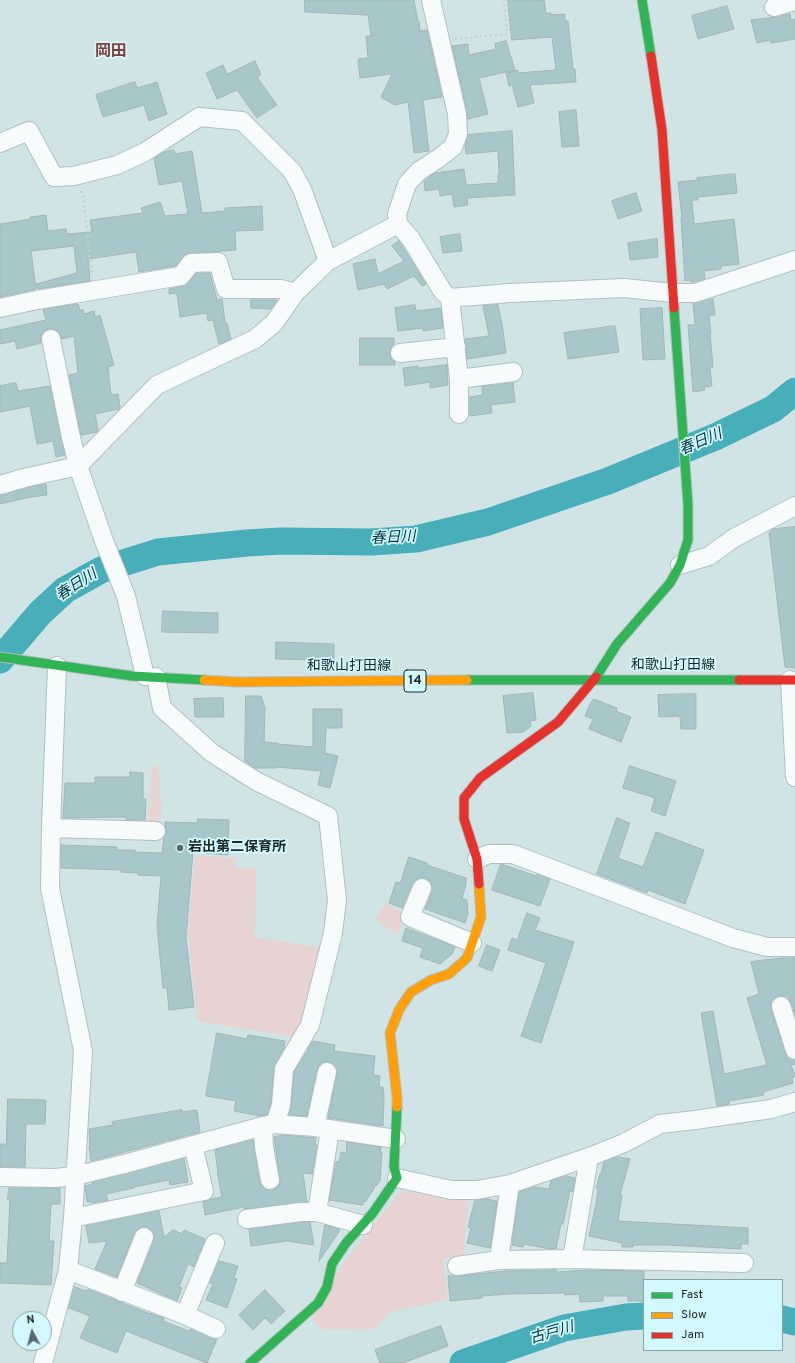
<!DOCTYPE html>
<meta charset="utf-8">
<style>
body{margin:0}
#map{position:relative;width:795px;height:1363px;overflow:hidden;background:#d0e4e6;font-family:Overpass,sans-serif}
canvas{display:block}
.legend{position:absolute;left:643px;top:1279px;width:140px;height:72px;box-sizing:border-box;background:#d3f8fe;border:1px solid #89a4a9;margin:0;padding:5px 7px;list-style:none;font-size:12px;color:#192729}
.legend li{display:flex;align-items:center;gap:8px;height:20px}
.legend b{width:20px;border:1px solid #89a4a9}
.north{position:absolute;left:12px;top:1311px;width:40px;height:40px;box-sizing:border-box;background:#d3f8fe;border:1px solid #89a4a9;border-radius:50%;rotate:353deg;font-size:11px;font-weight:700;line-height:16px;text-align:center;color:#192729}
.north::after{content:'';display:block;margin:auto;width:14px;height:18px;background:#59696b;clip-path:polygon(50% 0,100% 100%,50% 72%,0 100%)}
</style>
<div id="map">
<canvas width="795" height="1363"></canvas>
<ul class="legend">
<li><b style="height:5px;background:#30b455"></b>Fast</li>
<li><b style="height:5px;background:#ff9f0a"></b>Slow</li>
<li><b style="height:5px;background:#e5322d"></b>Jam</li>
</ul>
<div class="north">N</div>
</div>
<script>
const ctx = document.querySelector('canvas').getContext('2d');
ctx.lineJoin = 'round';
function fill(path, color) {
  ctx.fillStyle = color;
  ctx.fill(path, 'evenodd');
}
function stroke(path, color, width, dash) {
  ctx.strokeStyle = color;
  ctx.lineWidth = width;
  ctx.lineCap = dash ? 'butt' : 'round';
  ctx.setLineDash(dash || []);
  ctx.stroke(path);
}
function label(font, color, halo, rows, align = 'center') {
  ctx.font = font + ' Overpass,"Noto Sans JP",sans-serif';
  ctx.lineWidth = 3.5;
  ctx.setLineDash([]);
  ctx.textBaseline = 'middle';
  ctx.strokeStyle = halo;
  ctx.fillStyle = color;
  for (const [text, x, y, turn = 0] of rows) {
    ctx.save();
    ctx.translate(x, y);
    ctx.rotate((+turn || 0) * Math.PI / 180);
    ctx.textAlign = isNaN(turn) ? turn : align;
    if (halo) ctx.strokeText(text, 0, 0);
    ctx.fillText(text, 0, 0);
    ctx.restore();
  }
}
const green = new Path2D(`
 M 158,765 L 162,813 L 157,827 L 147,827 L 152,766 Z
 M 195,855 L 235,858 L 235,868 L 256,868 L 255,937 L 325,948 L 306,1019 L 294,1037 L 197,1021 L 188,931 Z
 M 385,903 L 404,914 L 398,935 L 375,920 Z
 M 401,1191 L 438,1196 L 468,1195 L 464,1256 L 443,1258 L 448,1300 L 391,1312 L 374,1329 L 323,1330 L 311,1318 L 344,1262 Z`);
const river = new Path2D(`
 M 0,660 L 40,613 L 65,590 L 101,570 L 158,552 L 247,543 L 281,541 L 372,542 L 416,539 L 488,522 L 608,481 L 715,437 L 773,409 L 795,391
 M 782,1319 L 795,1322
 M 463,1363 L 564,1328 L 626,1317 L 644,1316`);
const building = new Path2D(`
 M 305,0 L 414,0 L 418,22 L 419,21 L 420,31 L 427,30 L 442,97 L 423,100 L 429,151 L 414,153 L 408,102 L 395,105 L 381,97 L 392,74 L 360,78 L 358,59 L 368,58 L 366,36 L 371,36 L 368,15 L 305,12 Z
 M 508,0 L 544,0 L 546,13 L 551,13 L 551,15 L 565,14 L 565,21 L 568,21 L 573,69 L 575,69 L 576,82 L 530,85 L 534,103 L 518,107 L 512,85 L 509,86 L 506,73 L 518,70 L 518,73 L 556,70 L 552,37 L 512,40 Z
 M 727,6 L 734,29 L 698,39 L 692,16 Z
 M 790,14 L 791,20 L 795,19 L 795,39 L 771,43 L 770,40 L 757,43 L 751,20 L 777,17 Z
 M 506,41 L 515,70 L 479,78 L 488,114 L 468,119 L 467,112 L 452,46 L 468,44 L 469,55 L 496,49 L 495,44 Z
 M 255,61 L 261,75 L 257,77 L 277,105 L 257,118 L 237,90 L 217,99 L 206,73 L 223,65 L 227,74 Z
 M 135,82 L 137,88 L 157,82 L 167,114 L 149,121 L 144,105 L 103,117 L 96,95 Z
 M 576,110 L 579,146 L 562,147 L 559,112 Z
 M 512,131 L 515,195 L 467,198 L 468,205 L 454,207 L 452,194 L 440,196 L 439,189 L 425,191 L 424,181 L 435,173 L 464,169 L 466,185 L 498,183 L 498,174 L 499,174 L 498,151 L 466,154 L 465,145 L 468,135 Z
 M 174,150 L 175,154 L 192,151 L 202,213 L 225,211 L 225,208 L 262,206 L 263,230 L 235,231 L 236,250 L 186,254 L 175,266 L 139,272 L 136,252 L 88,259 L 90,281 L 38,289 L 36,284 L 77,273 L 74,246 L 31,251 L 36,289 L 0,297 L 0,224 L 31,219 L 30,217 L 46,215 L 48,231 L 66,229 L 67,234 L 92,232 L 90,220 L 143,213 L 141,208 L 160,202 L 165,216 L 188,214 L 182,181 L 159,185 L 154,158 L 164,152 Z
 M 735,174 L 737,193 L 698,197 L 698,200 L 692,200 L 694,224 L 734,219 L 739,264 L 721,266 L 721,269 L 704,271 L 705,279 L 693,282 L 691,282 L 690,280 L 685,281 L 681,218 L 682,218 L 678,182 L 698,180 L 697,178 Z
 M 636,193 L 642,211 L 618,219 L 612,201 Z
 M 460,234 L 462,251 L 443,253 L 440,237 Z
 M 657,239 L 658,257 L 630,260 L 628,243 Z
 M 399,241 L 426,284 L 422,286 L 414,276 L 387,289 L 384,284 L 358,290 L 353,264 L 375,259 L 378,274 L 404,261 L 392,246 Z
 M 196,273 L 210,273 L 217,300 L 222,299 L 225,323 L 227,323 L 231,339 L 219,344 L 213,320 L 208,321 L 207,313 L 180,317 L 177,293 L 169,294 L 169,289 L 183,286 L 189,282 Z
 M 713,299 L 715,315 L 709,316 L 711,333 L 710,333 L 713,367 L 710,368 L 712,386 L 704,387 L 705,390 L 693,392 L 688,325 L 695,325 L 693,304 Z
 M 251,300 L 277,300 L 271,309 L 251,308 Z
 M 78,304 L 80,310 L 83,310 L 84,314 L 94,311 L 95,317 L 100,315 L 114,365 L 108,367 L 111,395 L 118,394 L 120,407 L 119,409 L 95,414 L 98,430 L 97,432 L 81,435 L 69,375 L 78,373 L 74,336 L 62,339 L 59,332 L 54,329 L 49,329 L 44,331 L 41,335 L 41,343 L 17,349 L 15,341 L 0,344 L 0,330 L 46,320 L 43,310 Z
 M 415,305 L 416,311 L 441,308 L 443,328 L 423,331 L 423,328 L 398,331 L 395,308 Z
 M 498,305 L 502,324 L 506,353 L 467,359 L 465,339 L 489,336 L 483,306 Z
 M 662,308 L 665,359 L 643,360 L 640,309 Z
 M 615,326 L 619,352 L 568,359 L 564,333 Z
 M 360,338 L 394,338 L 394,344 L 391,348 L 390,354 L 391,359 L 395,362 L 395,365 L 360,365 Z
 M 447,365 L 448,385 L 430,388 L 430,382 L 405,386 L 403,368 L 418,366 L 418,368 Z
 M 16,383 L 18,391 L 50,386 L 65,455 L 56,457 L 53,441 L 37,444 L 30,406 L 0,412 L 0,386 Z
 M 513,383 L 515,402 L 491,405 L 492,413 L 470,416 L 470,397 L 483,395 L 482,387 Z
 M 46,484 L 47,495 L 31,497 L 0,504 L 0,495 Z
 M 795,527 L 795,668 L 785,667 L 769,532 L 773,529 Z
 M 163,611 L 218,613 L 218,633 L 162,632 Z
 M 276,642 L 334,644 L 334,665 L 317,665 L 317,660 L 276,659 Z
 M 533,693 L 536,720 L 530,721 L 531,726 L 523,732 L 507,733 L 503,696 Z
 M 696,694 L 696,729 L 681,729 L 680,716 L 659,717 L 658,695 Z
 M 246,696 L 261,696 L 265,708 L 264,742 L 278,743 L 278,744 L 313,747 L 313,709 L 342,709 L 342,728 L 326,728 L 325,753 L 338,756 L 330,788 L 318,785 L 321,771 L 277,767 L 277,768 L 254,768 L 245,761 Z
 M 223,698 L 224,717 L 195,717 L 194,699 Z
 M 594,699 L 617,708 L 616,711 L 631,717 L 621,742 L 589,729 L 593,719 L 585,716 L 590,704 Z
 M 630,766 L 676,781 L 665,816 L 651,811 L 655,798 L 623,788 Z
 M 130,772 L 143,773 L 143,799 L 146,799 L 145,820 L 126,820 L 126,817 L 63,818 L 65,783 L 95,783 L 95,777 L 130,777 Z
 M 617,818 L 630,823 L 618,858 L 643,867 L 656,832 L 704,850 L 685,904 L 648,890 L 647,893 L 597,874 Z
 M 198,819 L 229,820 L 228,855 L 193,852 L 186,938 L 194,1007 L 169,1010 L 167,988 L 163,988 L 157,926 L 161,876 L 138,875 L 138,873 L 121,872 L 121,870 L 61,868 L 61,845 L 117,847 L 117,850 L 135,850 L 135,852 L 162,853 L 164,838 L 166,832 L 165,822 L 197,823 Z
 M 409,857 L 427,863 L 427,865 L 466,878 L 466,885 L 462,898 L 467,900 L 468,914 L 465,923 L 425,909 L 432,892 L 432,887 L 431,882 L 426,878 L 420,878 L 415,880 L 412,884 L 402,908 L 389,903 L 396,882 L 400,883 Z
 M 501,864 L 536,876 L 537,874 L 550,879 L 540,906 L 492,890 Z
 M 527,913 L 540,918 L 535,930 L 574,942 L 541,1043 L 521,1036 L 546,963 L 508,950 L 512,938 L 517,940 Z
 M 406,928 L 455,947 L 452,954 L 440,964 L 420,957 L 423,948 L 402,941 Z
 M 487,945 L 500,950 L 492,971 L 479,966 Z
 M 781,958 L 795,958 L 795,1015 L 791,1002 L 788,999 L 784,996 L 778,996 L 774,999 L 771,1003 L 771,1009 L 785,1053 L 788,1058 L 795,1060 L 795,1064 L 791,1065 L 795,1076 L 792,1078 L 793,1083 L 763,1092 L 764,1095 L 729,1101 L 729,1104 L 717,1106 L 701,1013 L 713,1011 L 724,1074 L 767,1065 L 747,998 L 759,994 L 751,962 Z
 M 217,1033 L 247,1039 L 248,1035 L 285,1041 L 284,1048 L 274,1068 L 271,1103 L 267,1115 L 260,1116 L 234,1111 L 236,1101 L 206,1096 Z
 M 313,1041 L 335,1045 L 334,1051 L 375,1056 L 373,1075 L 380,1076 L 379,1087 L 383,1087 L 384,1097 L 383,1126 L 328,1118 L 337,1074 L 337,1068 L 334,1065 L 329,1062 L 323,1062 L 319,1065 L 317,1069 L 307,1116 L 289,1115 L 291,1106 L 294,1072 L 306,1053 L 307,1053 L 308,1049 Z
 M 8,1099 L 46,1100 L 45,1124 L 26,1124 L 25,1167 L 0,1167 L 0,1144 L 6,1144 Z
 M 182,1110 L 182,1112 L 197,1110 L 200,1132 L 91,1161 L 89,1146 L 90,1146 L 89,1129 L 113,1125 L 112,1122 Z
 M 284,1135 L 316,1138 L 315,1145 L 317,1145 L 312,1174 L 303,1173 L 307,1202 L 244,1209 L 244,1207 L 205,1215 L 203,1202 L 211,1199 L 222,1197 L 217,1172 L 218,1172 L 215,1150 L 253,1140 L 260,1182 L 262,1186 L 266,1190 L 272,1190 L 276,1188 L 280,1184 L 280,1179 L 274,1137 Z
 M 347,1142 L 381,1147 L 380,1152 L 382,1152 L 380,1181 L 377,1185 L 375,1185 L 374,1189 L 365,1202 L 363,1201 L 363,1205 L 329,1200 L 336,1162 L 339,1162 L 341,1152 L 346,1153 Z
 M 618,1157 L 630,1159 L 620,1195 L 622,1195 L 618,1221 L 748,1228 L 748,1244 L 741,1244 L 741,1249 L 667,1245 L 633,1245 L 633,1247 L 622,1247 L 622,1243 L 589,1236 L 596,1204 L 598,1188 L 596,1188 L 600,1174 L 601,1174 L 604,1162 Z
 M 184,1158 L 188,1182 L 170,1185 L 169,1180 L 134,1187 L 134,1188 L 106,1194 L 108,1200 L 92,1203 L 92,1202 L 87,1202 L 85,1186 L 93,1184 L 92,1183 Z
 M 566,1176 L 575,1178 L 573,1192 L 570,1191 L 563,1224 L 561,1224 L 556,1249 L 550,1249 L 524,1244 L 523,1247 L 512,1245 L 519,1192 L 535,1187 L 549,1189 L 551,1181 Z
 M 9,1188 L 60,1188 L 60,1204 L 51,1204 L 49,1241 L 54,1241 L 51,1285 L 0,1283 L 0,1263 L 7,1263 L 10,1200 L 8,1200 Z
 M 487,1199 L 497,1201 L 490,1248 L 467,1243 L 471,1228 L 468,1227 L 475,1200 Z
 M 159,1211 L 164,1237 L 173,1230 L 183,1234 L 184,1230 L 205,1239 L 199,1254 L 195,1255 L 198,1256 L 194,1267 L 188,1264 L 179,1287 L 182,1288 L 177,1301 L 137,1283 L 154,1241 L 154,1235 L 152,1231 L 148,1227 L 142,1227 L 138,1229 L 134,1233 L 117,1277 L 95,1269 L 107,1241 L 89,1243 L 86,1226 Z
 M 302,1222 L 310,1222 L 314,1245 L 287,1241 L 251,1246 L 249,1229 Z
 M 325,1225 L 339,1229 L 339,1232 L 319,1261 Z
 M 219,1261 L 238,1266 L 234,1278 L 237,1279 L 227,1308 L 206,1300 L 213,1284 L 210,1283 Z
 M 556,1270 L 556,1272 L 588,1270 L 644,1271 L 644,1301 L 628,1301 L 628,1296 L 603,1296 L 603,1301 L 580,1302 L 579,1294 L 565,1295 L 565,1293 L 509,1294 L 482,1296 L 482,1298 L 450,1301 L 448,1276 L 458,1276 L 506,1271 Z
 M 75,1287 L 86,1291 L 88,1289 L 150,1314 L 150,1313 L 164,1318 L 163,1321 L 189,1331 L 190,1329 L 212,1339 L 217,1339 L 207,1363 L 126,1331 L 117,1353 L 80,1338 L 90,1316 L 69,1308 Z
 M 265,1290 L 285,1311 L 271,1324 L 265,1318 L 253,1330 L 239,1315 Z
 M 441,1326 L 448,1346 L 403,1363 L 380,1363 L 375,1350 Z`);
const path = new Path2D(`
 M 455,39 L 507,34 L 504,0
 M 81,191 L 83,196 L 92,275`);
const street = new Path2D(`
 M 431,0 L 457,114 L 458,134 L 453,147 L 439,158 L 419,171 L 407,184 L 397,214 L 398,224 L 411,239 L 443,292 L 450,298 L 510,293 L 624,288 L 673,293 L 695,293 L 795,260
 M 774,7 L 795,1
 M 0,143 L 29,131 L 54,177 L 74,176 L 117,165 L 145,152 L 199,117 L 242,121 L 292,171 L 302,189 L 328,261
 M 450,298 L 459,379 L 459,414
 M 0,308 L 37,300 L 181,276 L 191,263 L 218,262 L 226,289 L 281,289 L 295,293
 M 51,339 L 70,433 L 78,466 L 104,541 L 126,596 L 145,676
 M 400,353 L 456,347
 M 459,379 L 513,372
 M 0,485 L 24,478 L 78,466 L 157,385 L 255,339 L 274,323 L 295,293 L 328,261 L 398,224
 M 680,565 L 709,556 L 734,538 L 795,506
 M 156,677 L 162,708 L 212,753 L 256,781 L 328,816 L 337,900 L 333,933 L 310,1025 L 284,1069 L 281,1105 L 275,1124
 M 790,680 L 795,777
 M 51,828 L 156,831
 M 477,859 L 489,854 L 513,854 L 733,938 L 767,947 L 795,947
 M 422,888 L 410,917 L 472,943
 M 781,1006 L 795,1050
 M 263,1126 L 264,1147 L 270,1180
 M 315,1127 L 327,1072
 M 0,1177 L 55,1178 L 75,1176 L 128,1163 L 263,1126 L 275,1124 L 315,1127 L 396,1139
 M 397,1178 L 451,1190 L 477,1190 L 510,1184 L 589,1157 L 624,1143 L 660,1124 L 695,1120 L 771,1109 L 795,1102
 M 317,1212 L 330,1130
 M 73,1218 L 204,1191 L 193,1145
 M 247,1219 L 301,1212 L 317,1212 L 363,1225
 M 572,1259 L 589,1157
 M 499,1260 L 510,1184
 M 457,1266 L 499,1260 L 572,1259 L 744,1263
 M 68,1270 L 185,1315 L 216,1329
 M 122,1292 L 144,1237
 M 185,1315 L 215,1243
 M 43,1363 L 68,1270 L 73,1218 L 83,1051 L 50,888 L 51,828 L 57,666`);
const fast = new Path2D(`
 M 642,0 L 651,56
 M 0,657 L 132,676 L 204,680
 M 596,677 L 617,644 L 670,583 L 680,565 L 688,540 L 688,505 L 674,308
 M 467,680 L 739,680
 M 250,1363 L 318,1303 L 327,1287 L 332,1264 L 346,1243 L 372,1214 L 397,1178 L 394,1167 L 397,1107`);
const slow = new Path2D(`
 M 204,680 L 237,682 L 467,680
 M 397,1107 L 397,1097 L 390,1033 L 399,1010 L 411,992 L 431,980 L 449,974 L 467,958 L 481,917 L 479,884`);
const jam = new Path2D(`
 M 651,56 L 662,130 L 674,308
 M 739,680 L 795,680
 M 479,884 L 477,859 L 464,819 L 464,798 L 480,778 L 558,722 L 596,677`);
const markers = [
 [180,848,4,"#59696b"]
];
const shields = [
 [415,681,22]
];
const shieldNames = [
 ["14",415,681]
];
const streetNames = [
 ["和歌山打田線",673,666],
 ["和歌山打田線",349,667]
];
const poiNames = [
 ["岩出第二保育所",188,848]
];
const waterNames = [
 ["春日川",701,443,-23],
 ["春日川",393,539,-3],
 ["春日川",77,586,-33],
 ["古戸川",552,1334,-16]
];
const quarterNames = [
 ["岡田",111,53]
];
fill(green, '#e7d4d2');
stroke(river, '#48aeb9', 27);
fill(building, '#a8c7ca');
stroke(building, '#a5b5b7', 1);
stroke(street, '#b0c0c2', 20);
stroke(fast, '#b0c0c2', 11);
stroke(slow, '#b0c0c2', 11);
stroke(jam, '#b0c0c2', 11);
stroke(path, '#c9cfcf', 2.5, [2, 3]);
stroke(street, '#f8fbfb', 18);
stroke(fast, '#30b455', 9);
stroke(slow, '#ff9f0a', 9);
stroke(jam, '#e5322d', 9);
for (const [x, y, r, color] of markers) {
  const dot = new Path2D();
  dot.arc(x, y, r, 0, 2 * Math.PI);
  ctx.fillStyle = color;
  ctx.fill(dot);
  stroke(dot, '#d3f8fe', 1.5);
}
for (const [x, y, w] of shields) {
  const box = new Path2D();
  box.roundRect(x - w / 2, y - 11, w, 22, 3);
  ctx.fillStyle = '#d3f8fe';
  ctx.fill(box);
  stroke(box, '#192729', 1);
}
label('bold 13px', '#192729', null, shieldNames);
label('14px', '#192729', '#d3f8fe', streetNames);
label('bold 14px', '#192729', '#d3f8fe', poiNames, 'left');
label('italic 15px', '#00363c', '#d3f8fe', waterNames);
label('bold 16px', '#853d3a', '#d3f8fe', quarterNames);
</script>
